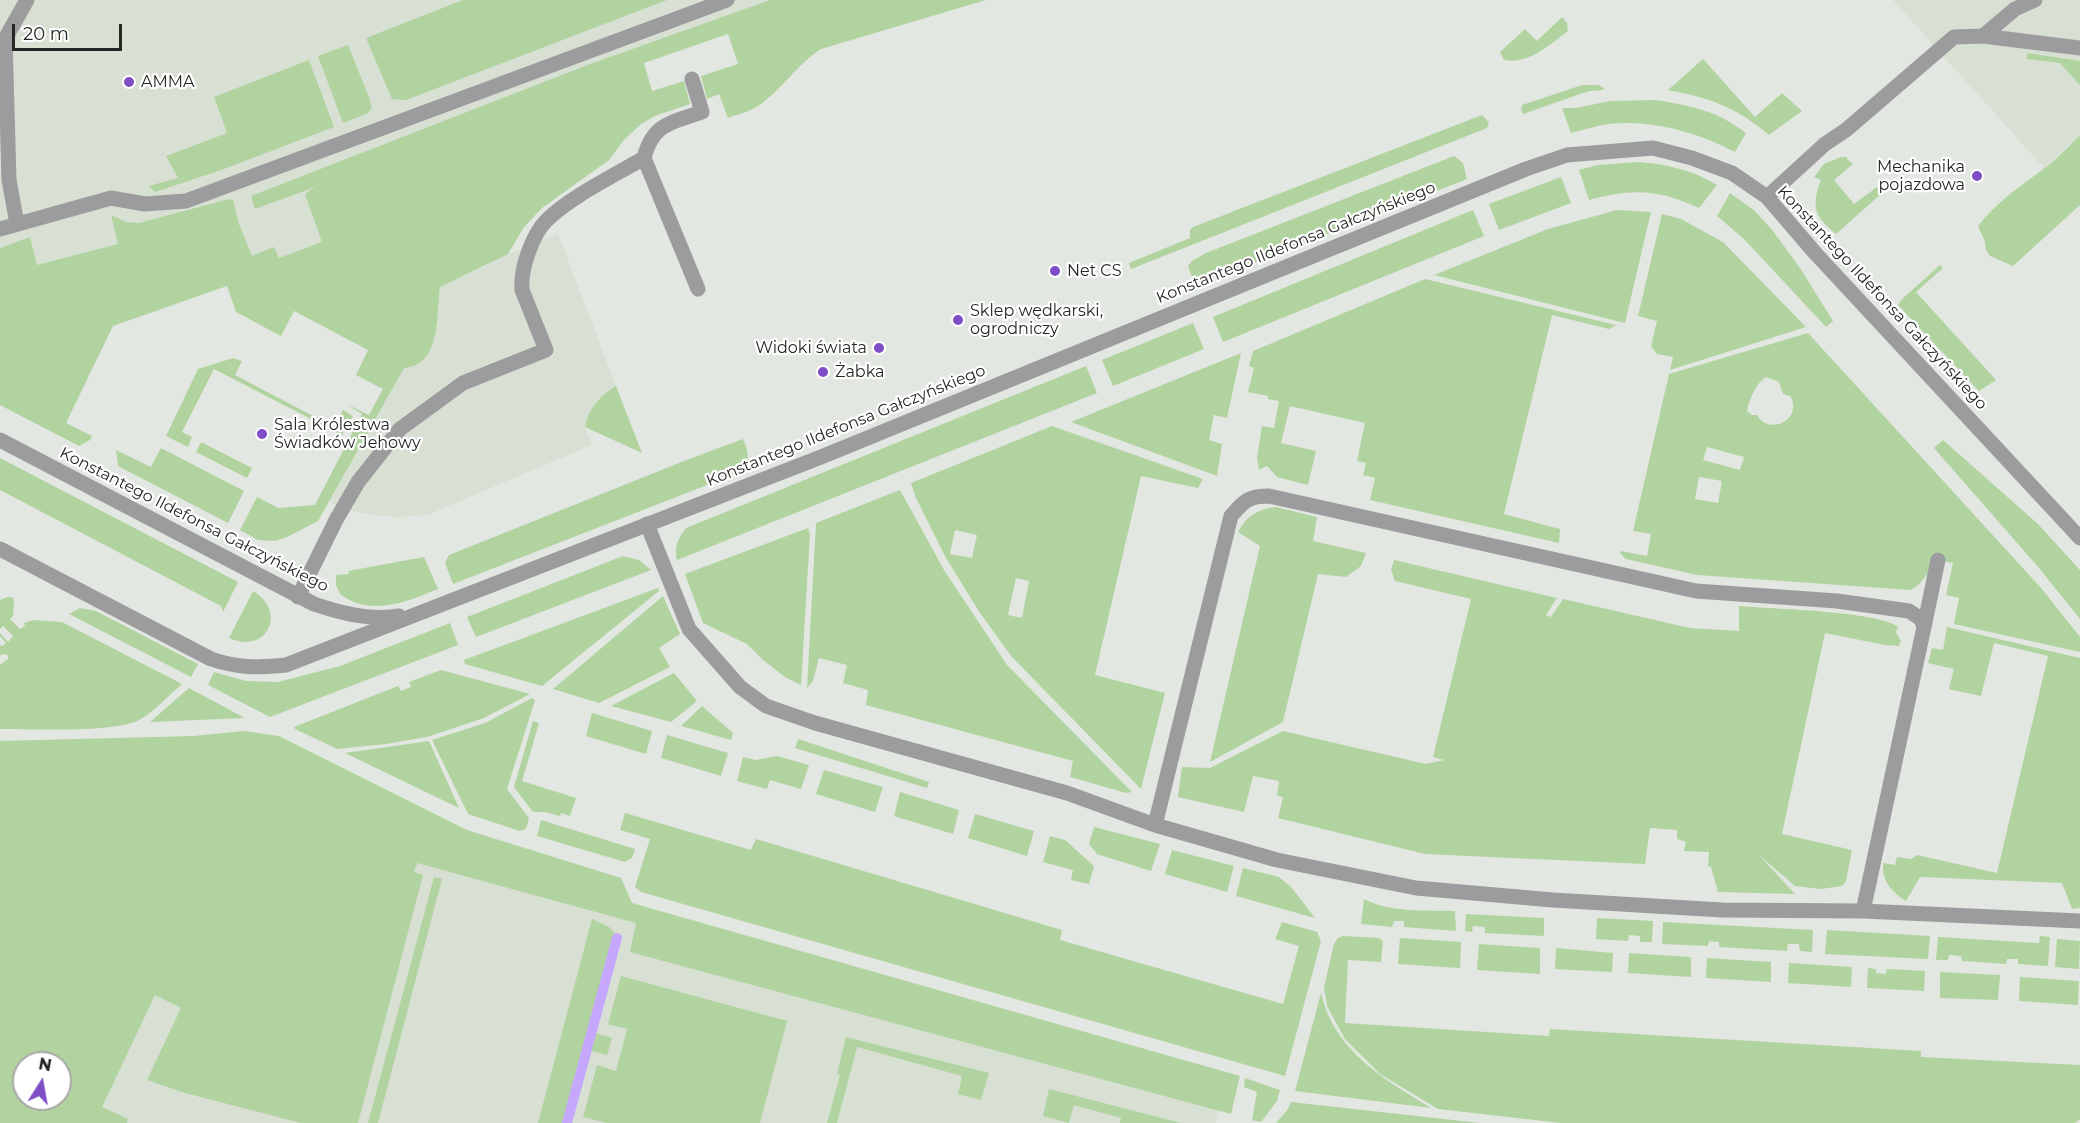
<!DOCTYPE html>
<meta charset="utf-8">
<style>
body{margin:0}
#map{position:relative;width:2080px;height:1123px;overflow:hidden;background:#e3e7e1;font-family:Montserrat,sans-serif}
canvas{display:block}
.north{position:absolute;left:12px;top:1051px;width:60px;height:60px;box-sizing:border-box;background:#fff;border:2px solid #a8a9a7;border-radius:50%;rotate:11deg;font-size:16px;font-weight:700;line-height:24px;text-align:center;color:#252724}
.north::after{content:'';display:block;margin:auto;width:21px;height:27px;background:#7f4dc5;clip-path:polygon(50% 0,100% 100%,50% 72%,0 100%)}
.scale{position:absolute;left:12px;top:24px;width:110px;height:27px;box-sizing:border-box;border:3px solid #252724;border-top:0;padding-left:8px;font-size:18px;line-height:21px;white-space:nowrap;color:#252724;-webkit-text-stroke:4px #fff;paint-order:stroke}
</style>
<div id="map">
<canvas width="2080" height="1123"></canvas>
<div class="north">N</div>
<div class="scale">20 m</div>
</div>
<script>
const ctx = document.querySelector('canvas').getContext('2d');
ctx.lineJoin = 'round';
function fill(path, color) {
  ctx.fillStyle = color;
  ctx.fill(path, 'evenodd');
}
function stroke(path, color, width, dash) {
  ctx.strokeStyle = color;
  ctx.lineWidth = width;
  ctx.lineCap = dash ? 'butt' : 'round';
  ctx.setLineDash(dash || []);
  ctx.stroke(path);
}
function label(font, color, halo, rows, align = 'center') {
  ctx.font = font + ' Montserrat,sans-serif';
  ctx.lineWidth = 4.5;
  ctx.setLineDash([]);
  ctx.textBaseline = 'middle';
  ctx.strokeStyle = halo;
  ctx.fillStyle = color;
  for (const [text, x, y, turn = 0] of rows) {
    ctx.save();
    ctx.translate(x, y);
    ctx.rotate((+turn || 0) * Math.PI / 180);
    ctx.textAlign = isNaN(turn) ? turn : align;
    if (halo) ctx.strokeText(text, 0, 0);
    ctx.fillText(text, 0, 0);
    ctx.restore();
  }
}
const built = new Path2D(`
 M 0,0 L 770,0 L 590,64 L 385,145 L 339,252 L 263,284 L 239,224 L 0,307 Z
 M 1893,0 L 2080,0 L 2080,135 L 2044,168 Z
 M 558,234 L 616,386 L 596,401 L 587,418 L 585,427 L 592,445 L 427,515 L 399,517 L 371,515 L 342,509 L 329,502 L 404,367 L 422,362 L 434,340 L 440,287 L 508,254 Z
 M 249,805 L 1221,1099 L 1216,1123 L 0,1123 L 0,815 ZM 24,1063 L 60,1063 L 60,1099 L 24,1099 Z`);
const green = new Path2D(`
 M 463,0 L 667,0 L 406,100 L 392,99 L 366,38 Z
 M 770,0 L 986,0 L 821,49 C 797,64 782,90 758,106 C 749,112 738,114 728,118 L 719,94 L 707,99 L 701,76 L 738,64 L 728,34 L 644,63 L 652,91 L 684,81 L 690,104 L 655,116 L 641,124 L 624,140 L 609,160 L 542,208 L 524,227 L 508,254 L 440,287 C 436,314 442,365 404,368 L 318,521 L 287,537 L 275,541 L 258,540 L 240,530 L 257,497 L 278,508 L 315,505 L 362,414 L 346,404 L 369,415 L 383,389 L 356,375 L 368,350 L 294,311 L 281,336 L 236,312 L 227,286 L 113,326 L 66,423 L 92,436 L 90,440 L 79,446 L 0,405 L 0,248 L 30,237 L 37,265 L 118,244 L 111,215 L 126,222 L 139,223 L 229,199 L 233,200 L 239,224 L 252,256 L 274,247 L 279,258 L 322,242 L 305,194 L 315,187 L 255,209 L 251,196 L 590,64 Z
 M 1562,17 L 1567,23 L 1568,31 C 1549,45 1528,65 1504,60 L 1500,52 L 1525,29 L 1537,41 Z
 M 348,45 L 370,100 L 372,108 L 368,113 L 343,123 L 318,56 Z
 M 2027,53 L 2080,61 L 2080,85 L 2060,63 L 2027,59 Z
 M 1703,59 L 1755,117 L 1782,93 L 1802,111 L 1769,135 C 1736,107 1710,98 1668,90 Z
 M 309,60 L 334,127 L 224,169 L 155,192 L 149,186 L 178,178 L 166,156 L 227,133 L 214,97 Z
 M 1582,85 L 1598,85 L 1604,88 L 1603,90 L 1589,91 L 1523,114 L 1521,109 L 1522,105 Z
 M 1656,100 C 1692,106 1716,110 1746,133 L 1735,152 C 1697,132 1651,119 1608,124 C 1595,126 1583,130 1571,133 L 1562,108 L 1576,108 L 1610,101 Z
 M 1482,115 L 1489,122 L 1487,128 L 1131,269 L 1129,263 L 1190,238 L 1190,230 L 1193,227 Z
 M 2080,135 L 2080,205 L 2013,266 L 1990,256 L 1986,250 L 1985,242 L 1978,226 C 1998,201 2017,189 2042,170 C 2056,160 2068,147 2080,135 Z
 M 1454,156 L 1463,163 L 1467,179 L 1195,286 L 1188,266 L 1192,261 L 1206,253 Z
 M 1841,157 L 1847,157 L 1847,159 L 1853,164 L 1834,180 L 1854,204 L 1877,187 L 1882,193 L 1836,234 C 1814,216 1811,207 1821,180 L 1814,177 L 1824,164 Z
 M 1638,162 C 1667,164 1692,170 1717,185 L 1699,208 C 1658,189 1632,188 1589,200 L 1579,170 L 1598,165 Z
 M 1561,177 L 1571,203 L 1499,230 L 1489,204 Z
 M 1730,193 L 1755,211 L 1773,231 L 1800,268 L 1833,321 L 1826,327 L 1744,239 L 1717,216 Z
 M 1473,210 L 1484,236 L 1223,342 L 1213,317 Z
 M 1617,210 L 1651,212 L 1625,323 L 1434,275 L 1548,229 Z
 M 1662,214 L 1681,219 L 1723,242 L 1806,327 L 1670,370 L 1673,357 L 1657,354 L 1651,346 L 1657,321 L 1638,316 Z
 M 1940,265 L 1943,268 L 1916,292 L 1996,380 L 1979,391 L 1898,305 L 1901,300 Z
 M 1425,279 L 1616,325 L 1609,329 L 1552,315 L 1504,514 L 1560,529 L 1559,543 L 1370,500 L 1375,478 L 1363,475 L 1366,463 L 1357,461 L 1365,423 L 1290,406 L 1281,443 L 1316,451 L 1308,485 L 1277,477 L 1267,466 L 1259,470 L 1257,458 L 1262,426 L 1274,428 L 1279,401 L 1268,399 L 1268,396 L 1248,392 L 1254,368 L 1249,366 L 1253,351 Z
 M 1193,323 L 1204,349 L 1113,386 L 1102,360 Z
 M 1808,333 L 2042,589 L 2080,637 L 2080,652 L 1954,624 L 1959,598 L 1946,595 L 1953,563 L 1938,560 C 1927,571 1925,582 1911,590 L 1697,575 L 1626,559 L 1620,553 L 1621,551 L 1647,556 L 1651,534 L 1633,531 L 1669,374 ZM 1766,377 L 1779,382 L 1783,394 L 1790,396 C 1804,418 1770,437 1757,415 L 1752,415 L 1747,411 C 1749,400 1756,383 1766,377 ZM 1707,447 L 1744,457 L 1740,470 L 1703,460 ZM 1699,477 L 1722,481 L 1718,503 L 1695,499 Z
 M 1241,353 L 1227,418 L 1214,415 L 1209,440 L 1222,444 L 1217,476 L 1071,422 Z
 M 233,358 L 242,361 L 235,375 L 334,427 L 343,410 L 353,416 L 342,435 L 214,369 L 182,432 L 192,437 L 188,447 L 166,436 L 198,369 Z
 M 1086,366 L 1097,393 L 677,560 C 674,548 678,538 686,528 Z
 M 616,386 L 642,453 L 585,427 C 589,407 599,397 616,386 Z
 M 1052,426 L 1203,479 L 1198,488 L 1141,476 L 1095,675 L 1165,693 L 1141,789 L 1012,657 L 980,613 L 946,558 L 916,498 L 911,483 ZM 955,530 L 977,535 L 972,558 L 950,554 ZM 1016,578 L 1029,581 L 1022,618 L 1008,615 Z
 M 743,439 C 748,449 749,458 746,468 L 738,473 L 453,584 L 445,563 L 449,555 L 689,459 Z
 M 1943,440 L 2038,524 L 2080,570 L 2080,619 L 2039,568 L 1934,448 Z
 M 201,442 L 252,468 L 247,478 L 196,452 Z
 M 161,448 L 244,491 L 228,523 L 118,466 L 116,450 L 151,467 Z
 M 0,458 L 238,582 L 223,612 L 221,606 L 0,490 Z
 M 900,490 L 944,570 L 1007,665 L 1132,792 L 1126,793 L 1070,777 L 1073,761 L 866,705 L 868,690 L 843,683 L 847,665 L 819,658 L 813,681 L 807,688 L 816,523 Z
 M 1276,507 L 1317,517 L 1313,541 L 1366,553 L 1361,566 L 1346,577 L 1318,574 L 1283,722 L 1210,762 L 1260,546 L 1238,532 C 1246,516 1258,509 1276,507 Z
 M 808,528 L 810,534 L 801,685 L 785,677 L 763,660 L 747,644 L 703,623 L 685,574 Z
 M 623,556 L 639,560 L 651,570 L 476,637 L 467,617 Z
 M 424,557 L 438,589 C 407,602 370,617 340,594 L 336,585 L 336,575 L 349,574 L 348,571 Z
 M 1394,560 L 1557,598 L 1546,615 L 1551,617 L 1563,599 L 1690,628 L 1739,631 L 1739,606 C 1771,609 1878,611 1898,627 L 1896,632 L 1901,641 L 1899,646 L 1885,645 L 1825,633 L 1782,834 L 1852,850 L 1846,881 L 1842,886 L 1821,889 L 1795,886 L 1759,855 L 1795,894 L 1718,892 L 1711,867 L 1708,866 L 1709,852 L 1684,851 L 1686,842 L 1677,839 L 1677,830 L 1650,828 L 1645,864 L 1425,854 L 1278,818 L 1283,797 L 1277,796 L 1279,781 L 1253,776 L 1244,812 L 1178,797 L 1182,767 L 1210,768 L 1283,731 L 1426,764 L 1444,760 L 1433,757 L 1471,599 L 1395,581 L 1391,570 Z
 M 658,588 L 659,591 L 542,686 L 465,664 L 464,660 Z
 M 253,591 C 288,612 267,655 229,638 Z
 M 663,596 L 680,634 L 659,648 L 670,667 L 599,703 L 553,689 Z
 M 8,597 L 14,598 L 13,616 L 10,619 L 20,629 L 25,626 L 24,623 L 33,620 L 62,622 L 182,684 C 168,696 154,712 139,720 C 116,733 30,729 0,729 L 0,665 L 9,658 L 6,654 L 0,655 L 0,645 L 2,646 L 6,643 L 0,636 L 0,633 L 8,642 L 13,636 L 3,626 L 0,629 L 0,600 Z
 M 80,608 L 96,611 L 198,664 L 191,677 L 69,614 Z
 M 450,623 L 458,645 L 270,717 L 208,685 L 214,672 L 246,681 L 278,682 L 340,666 Z
 M 1947,627 L 2080,658 L 2080,908 L 2072,909 L 2062,883 L 1920,877 L 1906,901 C 1891,891 1882,882 1883,863 L 1895,865 L 1897,857 L 1911,859 L 1917,855 L 1997,873 L 2048,656 L 1994,643 L 1981,696 L 1952,690 L 1949,689 L 1954,669 L 1928,663 L 1932,648 L 1943,650 Z
 M 441,670 L 530,694 L 484,718 L 427,737 L 386,744 L 337,749 L 295,729 L 294,727 L 398,686 L 401,691 L 411,687 L 409,682 Z
 M 674,673 L 697,701 L 671,722 L 611,706 Z
 M 189,688 L 245,718 L 150,722 Z
 M 532,698 L 535,700 L 507,789 L 529,818 L 526,829 L 520,831 L 468,814 L 432,740 L 485,723 Z
 M 702,706 L 733,733 L 731,740 L 681,726 Z
 M 592,713 L 652,731 L 646,754 L 586,736 Z
 M 533,721 L 539,723 L 522,781 L 576,798 L 570,816 L 561,813 L 560,816 L 545,812 L 533,812 L 514,787 Z
 M 244,731 L 279,736 L 467,830 L 621,878 L 632,903 L 1240,1076 L 1231,1114 L 630,952 L 636,923 L 417,863 L 414,872 L 423,875 L 358,1123 L 301,1123 L 185,1093 L 147,1080 L 181,1008 L 155,995 L 102,1107 L 128,1119 L 127,1123 L 0,1123 L 0,741 L 193,736 ZM 24,1063 L 60,1063 L 60,1099 L 24,1099 Z
 M 667,735 L 728,753 L 721,776 L 661,758 Z
 M 798,739 L 929,782 L 927,788 L 795,748 Z
 M 429,741 L 459,808 L 345,753 Z
 M 777,756 L 809,765 L 801,789 L 770,780 L 767,789 L 737,781 L 743,757 L 755,760 Z
 M 824,770 L 883,787 L 875,812 L 816,794 Z
 M 900,792 L 959,810 L 953,834 L 894,816 Z
 M 625,813 L 751,850 L 756,839 L 1062,930 L 1060,940 L 1283,1004 L 1299,946 L 1275,939 L 1282,922 L 1317,932 L 1321,941 L 1285,1076 L 641,892 L 635,887 L 650,839 L 620,830 Z
 M 975,814 L 1034,831 L 1027,856 L 968,838 Z
 M 541,820 L 635,849 L 632,858 L 625,862 L 537,836 Z
 M 1094,827 L 1160,844 L 1151,871 L 1097,854 L 1089,844 Z
 M 1050,836 L 1065,840 L 1094,866 L 1089,884 L 1071,880 L 1073,870 L 1043,862 Z
 M 1172,850 L 1234,866 L 1227,892 L 1165,874 Z
 M 1243,868 L 1279,877 L 1292,888 L 1315,918 L 1236,896 Z
 M 434,877 L 442,879 L 378,1123 L 368,1123 Z
 M 1364,899 C 1391,913 1425,910 1455,911 L 1456,931 L 1404,927 L 1404,921 L 1394,921 L 1392,927 L 1361,924 Z
 M 1466,914 L 1544,918 L 1544,936 L 1485,933 L 1485,927 L 1473,926 L 1472,932 L 1465,931 Z
 M 1597,918 L 1653,921 L 1652,942 L 1640,942 L 1640,936 L 1629,935 L 1628,941 L 1596,939 Z
 M 592,919 L 609,927 L 617,936 L 592,1032 L 612,1038 L 607,1055 L 587,1050 L 567,1123 L 538,1123 Z
 M 1663,922 L 1813,930 L 1812,952 L 1800,951 L 1799,944 L 1788,944 L 1787,951 L 1719,947 L 1719,942 L 1709,941 L 1708,946 L 1662,944 Z
 M 1827,930 L 1930,936 L 1928,959 L 1825,954 Z
 M 1343,936 L 1379,938 L 1383,941 L 1381,962 L 1348,960 L 1345,1023 L 1549,1036 L 1550,1029 L 1921,1051 L 1921,1057 L 2080,1065 L 2080,1119 L 2075,1123 L 1561,1123 L 1438,1109 L 1380,1074 L 1345,1039 L 1327,1006 L 1324,987 L 1334,944 L 1338,938 Z
 M 2040,936 L 2050,937 L 2048,966 L 2018,964 L 2018,959 L 2007,959 L 2006,964 L 1962,961 L 1961,956 L 1949,955 L 1948,960 L 1936,960 L 1938,937 L 2039,943 Z
 M 1400,938 L 1461,942 L 1460,968 L 1398,964 Z
 M 2057,939 L 2080,941 L 2079,969 L 2055,967 Z
 M 1479,944 L 1540,948 L 1540,974 L 1477,970 Z
 M 1556,948 L 1613,953 L 1612,972 L 1555,969 Z
 M 1629,953 L 1691,957 L 1691,977 L 1628,973 Z
 M 1707,958 L 1771,962 L 1771,982 L 1706,978 Z
 M 1789,963 L 1852,967 L 1851,987 L 1788,983 Z
 M 1868,968 L 1876,969 L 1876,973 L 1886,974 L 1887,969 L 1925,971 L 1924,991 L 1867,988 Z
 M 1940,972 L 2000,975 L 1998,1000 L 1940,998 Z
 M 621,976 L 787,1021 L 760,1123 L 607,1123 L 583,1117 L 597,1065 L 616,1071 L 627,1029 L 608,1024 Z
 M 2020,977 L 2079,981 L 2078,1005 L 2019,1001 Z
 M 1321,993 C 1334,1051 1384,1079 1431,1108 L 1295,1091 Z
 M 846,1037 L 989,1073 L 981,1100 L 958,1094 L 962,1076 L 857,1047 L 837,1123 L 827,1123 L 840,1075 L 837,1074 Z
 M 1245,1078 L 1280,1090 L 1277,1101 L 1261,1122 L 1252,1120 L 1257,1092 L 1244,1087 Z
 M 1049,1089 L 1181,1123 L 1120,1123 L 1121,1118 L 1074,1105 L 1069,1123 L 1043,1116 Z
 M 1291,1102 L 1480,1123 L 1276,1123 L 1288,1109 Z`);
const stream = new Path2D(`
 M 567,1123 L 617,938`);
const minor = new Path2D(`
 M 1983,36 L 2080,48
 M 644,158 C 653,123 671,123 702,112 L 692,79
 M 1767,197 L 1825,144 L 1846,130 L 1954,37 L 1983,36 L 2015,9 L 2035,0
 M 17,224 L 9,180 L 5,39 L 27,0
 M 0,229 L 111,198 L 145,204 L 186,201 L 727,0
 M 0,440 L 314,604 C 340,613 371,621 399,616
 M 647,524 L 689,629 L 740,687 L 766,706 L 815,723 L 1067,793 L 1155,825 L 1277,860 L 1416,888 L 1553,900 L 1722,910 L 1863,911 L 2080,921
 M 0,549 L 211,659 C 238,668 258,668 286,665 L 821,457 L 1526,169 L 1567,155 L 1653,148 L 1692,158 L 1732,173 L 1767,197 L 1816,254 L 2080,538
 M 298,597 L 336,520 L 358,482 L 400,429 L 463,383 L 546,350 L 522,290 C 520,270 532,235 546,221 C 568,198 615,175 644,158 L 698,289
 M 1924,627 L 1938,560
 M 1155,825 L 1231,516 C 1244,501 1248,496 1269,496 L 1696,591 L 1837,601 L 1909,611 L 1921,619 L 1924,627 L 1863,911`);
const markers = [
 [129,82,6,"#7f4dc5"],
 [1977,176,6,"#7f4dc5"],
 [1055,271,6,"#7f4dc5"],
 [958,320,6,"#7f4dc5"],
 [879,348,6,"#7f4dc5"],
 [823,372,6,"#7f4dc5"],
 [262,434,6,"#7f4dc5"]
];
const poiNames = [
 ["AMMA",141,82],
 ["Mechanika",1965,167,"right"],
 ["pojazdowa",1965,185,"right"],
 ["Net CS",1067,271],
 ["Sklep wędkarski,",970,311],
 ["ogrodniczy",970,329],
 ["Widoki świata",867,348,"right"],
 ["Żabka",835,372],
 ["Sala Królestwa",274,425],
 ["Świadków Jehowy",274,443]
];
const streetNames = [
 ["Konstantego Ildefonsa Gałczyńskiego",1296,243,-22],
 ["Konstantego Ildefonsa Gałczyńskiego",1882,298,47],
 ["Konstantego Ildefonsa Gałczyńskiego",846,426,-22],
 ["Konstantego Ildefonsa Gałczyńskiego",194,520,27]
];
fill(built, '#d7e0d3');
fill(green, '#b1d3a0');
stroke(stream, '#c5a7fd', 10);
stroke(minor, '#9c9c9e', 15);
for (const [x, y, r, color] of markers) {
  const dot = new Path2D();
  dot.arc(x, y, r, 0, 2 * Math.PI);
  ctx.fillStyle = color;
  ctx.fill(dot);
  stroke(dot, '#fff', 2);
}
label('16px', '#252724', '#fff', poiNames, 'left');
label('16px', '#252724', '#fff', streetNames);
</script>
